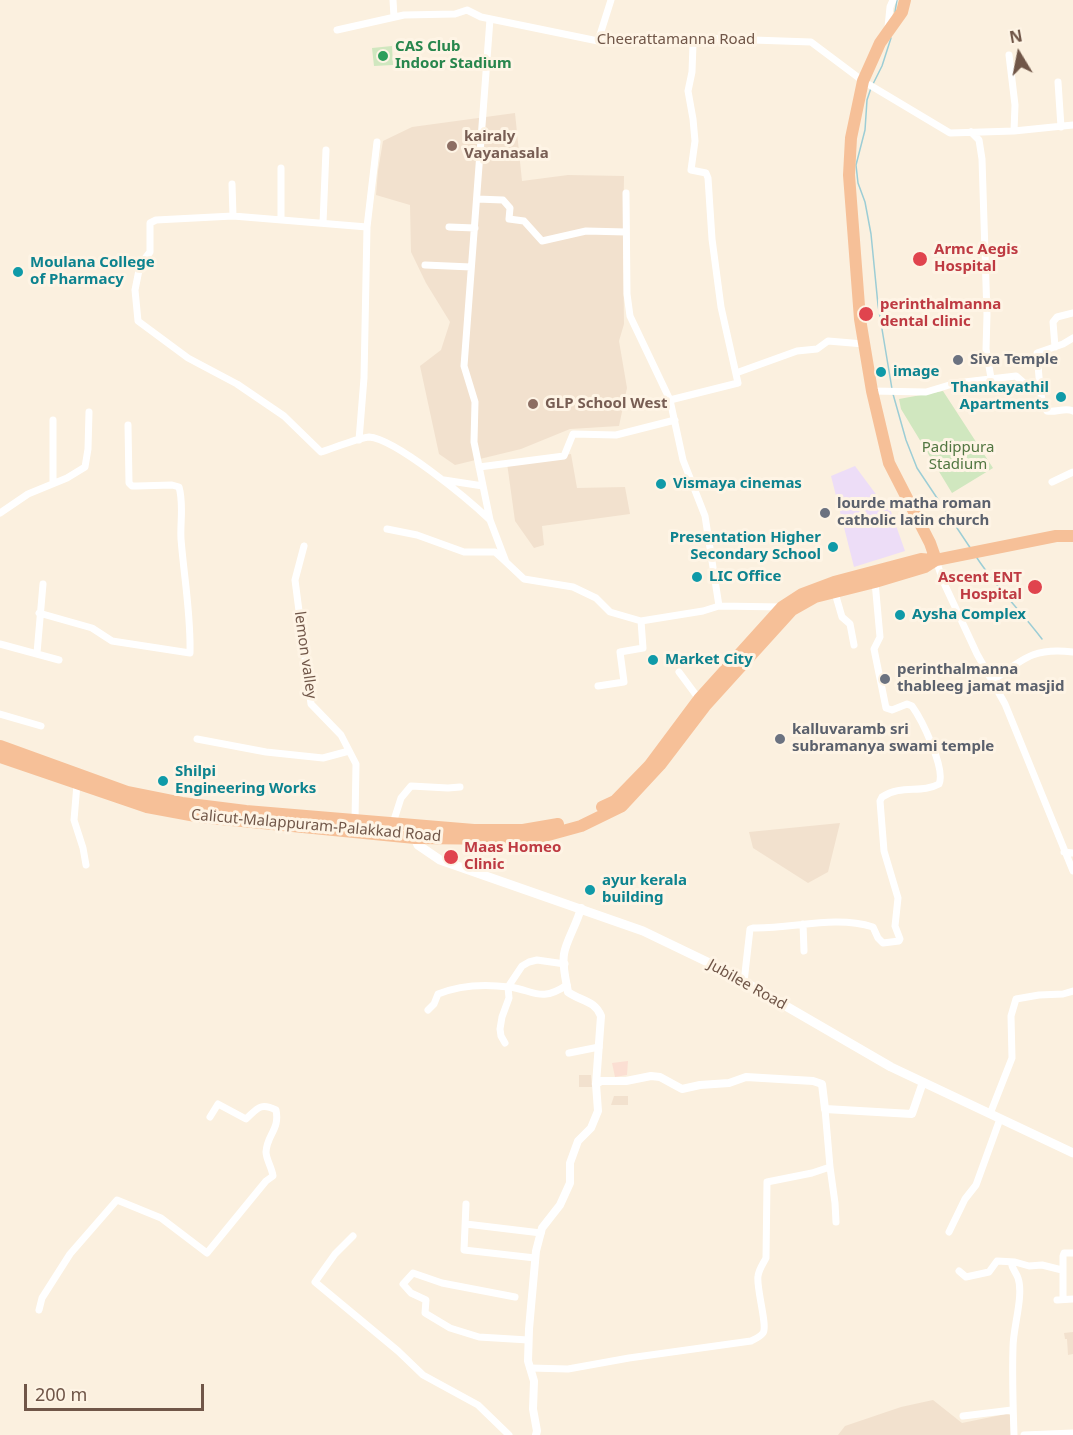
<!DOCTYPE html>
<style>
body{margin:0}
#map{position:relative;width:1073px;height:1435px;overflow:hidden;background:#fbf0df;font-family:"Noto Sans",sans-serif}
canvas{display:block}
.north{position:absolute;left:989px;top:24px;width:60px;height:60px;-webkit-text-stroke:4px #fef4e5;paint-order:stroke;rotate:350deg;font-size:16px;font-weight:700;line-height:24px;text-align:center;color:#705648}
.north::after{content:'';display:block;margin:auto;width:21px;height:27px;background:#705648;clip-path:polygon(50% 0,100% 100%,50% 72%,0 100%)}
.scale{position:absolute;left:24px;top:1384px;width:180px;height:27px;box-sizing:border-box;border:3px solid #705648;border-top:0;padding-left:8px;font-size:18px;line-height:21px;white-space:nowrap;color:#705648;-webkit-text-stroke:4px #fef4e5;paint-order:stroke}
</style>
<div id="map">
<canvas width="1073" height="1435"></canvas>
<div class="north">N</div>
<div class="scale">200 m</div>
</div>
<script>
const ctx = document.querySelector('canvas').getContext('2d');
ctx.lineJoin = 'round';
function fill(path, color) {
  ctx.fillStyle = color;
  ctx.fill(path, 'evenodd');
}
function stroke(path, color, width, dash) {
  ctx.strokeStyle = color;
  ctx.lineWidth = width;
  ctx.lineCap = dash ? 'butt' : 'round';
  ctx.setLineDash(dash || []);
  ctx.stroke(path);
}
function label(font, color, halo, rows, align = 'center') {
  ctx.font = font + ' "Noto Sans",sans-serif';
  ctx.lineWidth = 6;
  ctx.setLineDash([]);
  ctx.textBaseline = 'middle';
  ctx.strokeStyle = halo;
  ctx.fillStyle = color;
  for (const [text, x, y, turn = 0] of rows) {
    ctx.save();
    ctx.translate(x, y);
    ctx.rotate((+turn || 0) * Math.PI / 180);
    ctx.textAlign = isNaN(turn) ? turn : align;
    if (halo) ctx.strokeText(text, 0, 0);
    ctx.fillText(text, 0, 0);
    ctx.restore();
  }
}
const residential = new Path2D(`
 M 515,113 L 522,181 L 568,175 L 624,176 L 623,245 L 624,324 L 619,341 L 627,388 L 619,426 L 570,429 L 521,449 L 455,465 L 439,454 L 420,366 L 441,350 L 450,322 L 426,283 L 411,252 L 410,205 L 376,195 L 378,171 L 383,141 L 412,127 Z
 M 571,454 L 577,488 L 625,487 L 630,514 L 542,526 L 544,545 L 534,548 L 515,521 L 507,463 Z
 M 840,823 L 828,872 L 808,883 L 753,848 L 749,832 Z
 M 579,1075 L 591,1075 L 592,1087 L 579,1087 Z
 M 614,1096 L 628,1096 L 628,1105 L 611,1105 Z
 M 1073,1332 L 1073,1354 L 1068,1355 L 1067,1339 L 1065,1339 L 1064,1333 Z
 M 933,1400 L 962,1423 L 1006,1414 L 1010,1415 L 1011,1435 L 838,1435 L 845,1426 L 901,1407 Z`);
const commercial = new Path2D(`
 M 628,1061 L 627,1075 L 615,1077 L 612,1063 Z`);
const education = new Path2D(`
 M 855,466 L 881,501 L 887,500 L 905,551 L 854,567 L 831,476 Z`);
const green = new Path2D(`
 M 392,46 L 393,65 L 374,66 L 372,48 Z
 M 943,391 L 993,468 L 952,493 L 901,409 L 899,399 Z`);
const stream = new Path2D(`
 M 895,12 L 897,0
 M 873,84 L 882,66 L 891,38
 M 871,88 L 867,100 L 865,130 L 856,165 L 858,183 L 865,202 L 871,234 L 878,305 L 892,389
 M 893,394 L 906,440 L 917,468 L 971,549
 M 977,558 C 996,587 1021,611 1042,639`);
const minor = new Path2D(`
 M 393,0 L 394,17
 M 490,19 L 464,366 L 475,402 L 474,442 L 490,520 L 506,562 L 524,579 L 573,587 L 596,598 L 610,612 L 641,621
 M 888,27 L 890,7 L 893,0
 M 337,30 L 404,15 L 455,14 L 467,10 L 481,17 L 598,41 L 695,38 L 811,42 L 863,81 L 950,133 L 1014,131 L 1073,125
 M 695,38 L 693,44 L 692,72 L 688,91 L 693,119 L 695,141 L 691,170 L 706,173 L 708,178 L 712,239 L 721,307 L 738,383 L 670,400 L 683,460 L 705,516 L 719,606 L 782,607
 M 598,41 L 611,0
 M 1009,55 L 1015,105 L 1014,131
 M 1058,82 L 1061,127
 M 971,132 L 979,140 L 982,159 L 987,315 L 986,349 L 991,378
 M 281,168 L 281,220
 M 232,184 L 233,216 L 367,227 L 364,378 L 359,440
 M 626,193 L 627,294 L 630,316 L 670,400
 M 477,199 L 503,200 L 510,208 L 509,219 L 524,221 L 542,241 L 586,231 L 626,232
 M 233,216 L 156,220 L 150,223 L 150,252 L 140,265 L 135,290 L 138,321 L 188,358 L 237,384 L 284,416 L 321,452 C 331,449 361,437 369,437 C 396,439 469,500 490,520
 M 323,223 L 326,150
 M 367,227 L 377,142
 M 449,227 L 475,228
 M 425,265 L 471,267
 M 1055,347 L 1053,322 L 1057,317 L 1073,313
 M 736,373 L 797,351 L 817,349 L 828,341 L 864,344
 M 1040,389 L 1037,353 L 1063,344 L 1073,338
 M 872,391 L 926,392 L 956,383 L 1016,376 L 1024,383 L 1033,384 L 1040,389 L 1043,405 L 1047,411 C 1055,413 1066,407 1073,411
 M 53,420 L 53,483
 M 479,467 L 564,456 L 573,434 L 616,435 L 675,420
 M 444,480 L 483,486
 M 1052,482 L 1073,472
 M 0,513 L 28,494 L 67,478 L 85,467 L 88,449 L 89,412
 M 387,529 L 417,535 L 464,552 L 495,552 L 506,562
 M 304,546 L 295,580 L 311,704 L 341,735 L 356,764 L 355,821
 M 936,560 L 943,581 L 977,654 L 1005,704 L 1073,871
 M 835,593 L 842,617 L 850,624 L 854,645
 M 39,613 L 92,628 L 112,641 L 190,653 C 191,615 184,577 181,539 C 180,522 184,504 179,487 L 172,485 L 137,486 L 132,486 L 129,483 L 128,425
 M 0,644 L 59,660
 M 37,653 L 43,584
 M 679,672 L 699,699
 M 992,681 C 1023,659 1033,647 1073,652
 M 598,686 L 624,682 L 620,652 L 643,648 L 641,621 L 703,611 L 719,606
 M 0,714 L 41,726
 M 197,739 L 266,752 L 323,758 L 349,751
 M 77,784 L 74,820 L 83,848 L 86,865
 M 393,823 L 401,798 L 411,786 L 448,788 L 460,787
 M 1064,852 L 1073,853
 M 803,924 L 804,951
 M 744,982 L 750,929 L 753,928 C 793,929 834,915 873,927 L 878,938 L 883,943 L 899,941 L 900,939 L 895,926 L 898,898 L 884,851 L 880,801 L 882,797 C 902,784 921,794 939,784 C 946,769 922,720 912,706 L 907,704 L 892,710 L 886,708 L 874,649 L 880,637 L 875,582
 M 428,1010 L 434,1004 L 438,994 C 460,985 486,984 509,987 C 534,990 540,1003 567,985
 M 505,1043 L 501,1036 L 500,1029 L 502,1017 L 509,998 L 508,987 L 522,966 L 529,962 L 537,960 L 565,964
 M 569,1053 L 599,1047
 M 990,1114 L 1012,1058 L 1011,1016 L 1016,999 L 1039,995 L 1063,994 L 1073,991
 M 830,1167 L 835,1203 L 836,1222
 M 466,1204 L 464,1250 L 535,1258
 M 466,1224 L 541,1233
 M 949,1232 L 965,1199 L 976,1185 L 1000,1119
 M 353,1236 L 335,1254 L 315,1282 L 398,1351 L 423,1375 L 478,1405 L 509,1435
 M 1011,1262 C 1012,1269 1016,1272 1018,1278 C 1024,1295 1013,1328 1013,1347 C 1012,1376 1013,1406 1014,1435
 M 959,1271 L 966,1277 L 989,1272 L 997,1261 L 1015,1262 L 1029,1266 L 1042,1265 L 1062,1270
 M 515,1297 L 442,1283 L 413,1273 L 403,1284 L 411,1293 L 426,1300 L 425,1313 L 450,1328 L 479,1337 L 528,1340
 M 1063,1299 L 1063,1256 L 1064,1253 L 1073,1253
 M 1057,1300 L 1073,1299
 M 39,1310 L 42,1298 L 70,1254 L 117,1200 L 161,1218 L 207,1253 L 266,1181 L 273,1176 C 272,1168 266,1159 266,1152 C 267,1134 280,1130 276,1110 C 260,1102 257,1109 246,1119 L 218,1104 L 210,1117
 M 530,1368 L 568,1369 L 629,1358 L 751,1341 C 755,1339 760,1337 763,1333 C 768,1326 756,1288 758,1276 C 759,1269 763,1264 766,1258 L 767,1182 L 812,1173 L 830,1167 L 825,1109
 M 963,1416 L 1012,1410
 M 1024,1435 L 1073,1433`);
const tertiary = new Path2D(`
 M 596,1084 L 601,1081 L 626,1081 L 651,1076 L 660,1077 L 682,1089 L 700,1085 L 729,1083 L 746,1077 L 813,1081 L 822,1084 L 825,1109 L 912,1114 L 923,1082
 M 536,1435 L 537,1431 L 533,1409 L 534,1381 L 528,1361 L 529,1329 L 536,1251 L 542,1228 L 560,1205 L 570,1183 L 570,1163 L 578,1141 L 591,1128 L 598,1111 L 596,1084 L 601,1016 C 595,1000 580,1001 568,992 C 566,980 562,966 564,954 C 566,941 577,924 581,908`);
const secondary = new Path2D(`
 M 415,838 L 418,845 L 440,860 L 643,931 L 722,969 L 891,1067 L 1073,1153`);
const trunk = new Path2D(`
 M 905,0 L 902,12 L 880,43 L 863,81 L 851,138 L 849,175 L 860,319 L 872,391 L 889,463 L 930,543 L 936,560
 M 0,746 L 127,792 L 182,803 L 246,811 L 474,830 L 523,830 L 558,824
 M 0,757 L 147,807 L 201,817 L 415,838 L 507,839 L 541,837 L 581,826 L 622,806 L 660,765 L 705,706 L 792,610 L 815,597 L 875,582 L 925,567 L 936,560 L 1056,536 L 1073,536
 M 602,807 L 615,801 L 649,766 L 699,699 L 782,607 L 802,594 L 834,582 L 921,559 L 932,560`);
const markers = [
 [383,56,6,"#2e9e5b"],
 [452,146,6,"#8d6e63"],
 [920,259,8,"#e0444e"],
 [18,272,6,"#0f9aa8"],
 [866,314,8,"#e0444e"],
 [958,360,6,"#6b7280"],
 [881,372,6,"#0f9aa8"],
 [1061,397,6,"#0f9aa8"],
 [533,404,6,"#8d6e63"],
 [661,484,6,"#0f9aa8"],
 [825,513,6,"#6b7280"],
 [833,547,6,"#0f9aa8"],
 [697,577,6,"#0f9aa8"],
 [1035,587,8,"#e0444e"],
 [900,615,6,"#0f9aa8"],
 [653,660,6,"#0f9aa8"],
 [885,679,6,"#6b7280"],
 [780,739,6,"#6b7280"],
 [163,781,6,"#0f9aa8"],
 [451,857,8,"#e0444e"],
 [590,890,6,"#0f9aa8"]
];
const streetNames = [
 ["Cheerattamanna Road",676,40],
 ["lemon valley",305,655,82],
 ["Calicut-Malappuram-Palakkad Road",316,826,5],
 ["Jubilee Road",747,985,29]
];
const leisureNames = [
 ["CAS Club",395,47],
 ["Indoor Stadium",395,64]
];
const educationNames = [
 ["kairaly",464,137],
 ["Vayanasala",464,154],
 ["GLP School West",545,404]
];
const healthNames = [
 ["Armc Aegis",934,250],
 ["Hospital",934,267],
 ["perinthalmanna",880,305],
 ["dental clinic",880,322],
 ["Ascent ENT",1022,578,"right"],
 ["Hospital",1022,595,"right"],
 ["Maas Homeo",464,848],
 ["Clinic",464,865]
];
const cultureNames = [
 ["Moulana College",30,263],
 ["of Pharmacy",30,280],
 ["image",893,372],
 ["Thankayathil",1049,388,"right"],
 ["Apartments",1049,405,"right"],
 ["Vismaya cinemas",673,484],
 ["Presentation Higher",821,538,"right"],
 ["Secondary School",821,555,"right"],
 ["LIC Office",709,577],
 ["Aysha Complex",912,615],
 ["Market City",665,660],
 ["Shilpi",175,772],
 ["Engineering Works",175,789],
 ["ayur kerala",602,881],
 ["building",602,898]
];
const worshipNames = [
 ["Siva Temple",970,360],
 ["lourde matha roman",837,504],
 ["catholic latin church",837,521],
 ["perinthalmanna",897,670],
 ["thableeg jamat masjid",897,687],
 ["kalluvaramb sri",792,730],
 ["subramanya swami temple",792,747]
];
const parkNames = [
 ["Padippura",958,448],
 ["Stadium",958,465]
];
fill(residential, '#f2e1ce');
fill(commercial, '#fbdfd3');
fill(education, '#edddf7');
fill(green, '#d0e7bf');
stroke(stream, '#9ccdd5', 1.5);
stroke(minor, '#fff', 7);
stroke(tertiary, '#fff', 8);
stroke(secondary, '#fff', 9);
stroke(trunk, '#f6c098', 12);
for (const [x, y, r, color] of markers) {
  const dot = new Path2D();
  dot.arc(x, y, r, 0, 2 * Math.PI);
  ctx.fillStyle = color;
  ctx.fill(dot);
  stroke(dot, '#fef4e5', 2);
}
label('15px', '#705648', '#fef4e5', streetNames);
label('bold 15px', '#27864d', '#fef4e5', leisureNames, 'left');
label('bold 15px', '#785e54', '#fef4e5', educationNames, 'left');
label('bold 15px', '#be3a42', '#fef4e5', healthNames, 'left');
label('bold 15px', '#0d838f', '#fef4e5', cultureNames, 'left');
label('bold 15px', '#5b616d', '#fef4e5', worshipNames, 'left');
label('15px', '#517641', '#fef4e5', parkNames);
</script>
